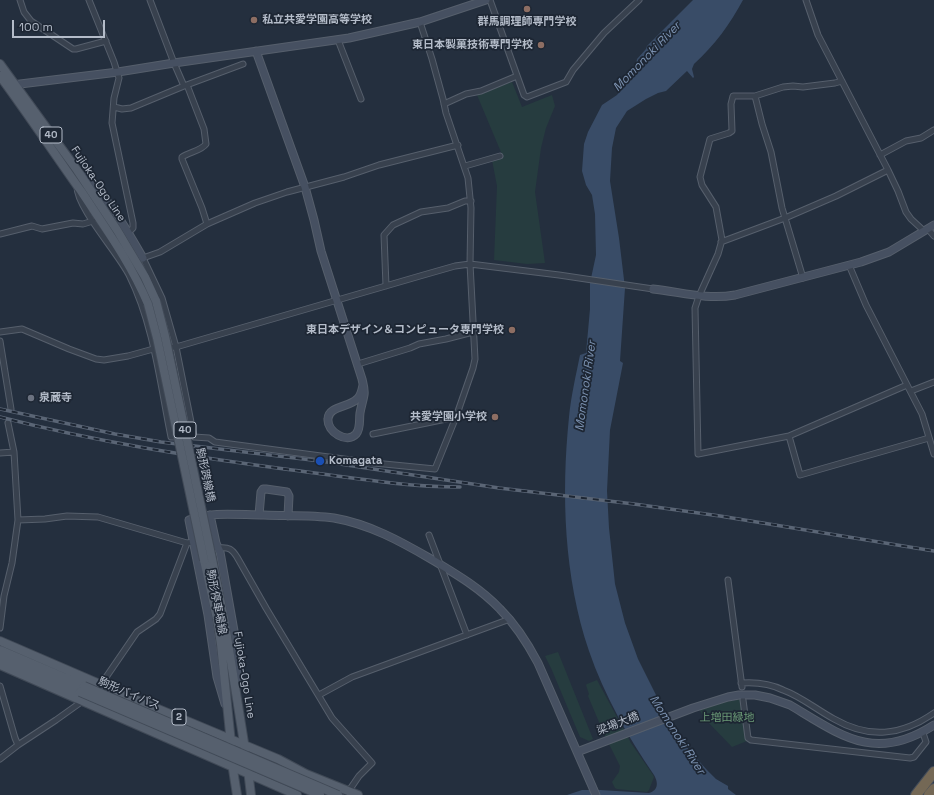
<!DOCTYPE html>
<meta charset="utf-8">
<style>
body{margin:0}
#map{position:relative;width:934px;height:795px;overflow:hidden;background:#242f3e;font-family:"Space Grotesk",sans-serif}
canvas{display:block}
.scale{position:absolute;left:12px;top:20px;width:93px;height:18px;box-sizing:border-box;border:2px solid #b4bcc9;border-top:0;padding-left:5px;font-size:12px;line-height:14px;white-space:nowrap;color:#b4bcc9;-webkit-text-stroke:3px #1d2633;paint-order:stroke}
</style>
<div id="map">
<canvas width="934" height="795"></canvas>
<div class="scale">100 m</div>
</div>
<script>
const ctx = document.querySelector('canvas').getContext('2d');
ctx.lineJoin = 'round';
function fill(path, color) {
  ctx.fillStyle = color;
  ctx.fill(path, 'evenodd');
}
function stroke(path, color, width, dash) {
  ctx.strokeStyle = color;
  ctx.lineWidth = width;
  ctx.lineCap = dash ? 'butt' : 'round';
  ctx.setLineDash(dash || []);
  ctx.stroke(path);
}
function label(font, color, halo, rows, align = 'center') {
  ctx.font = font + ' "Space Grotesk","Noto Sans JP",sans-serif';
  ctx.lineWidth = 3.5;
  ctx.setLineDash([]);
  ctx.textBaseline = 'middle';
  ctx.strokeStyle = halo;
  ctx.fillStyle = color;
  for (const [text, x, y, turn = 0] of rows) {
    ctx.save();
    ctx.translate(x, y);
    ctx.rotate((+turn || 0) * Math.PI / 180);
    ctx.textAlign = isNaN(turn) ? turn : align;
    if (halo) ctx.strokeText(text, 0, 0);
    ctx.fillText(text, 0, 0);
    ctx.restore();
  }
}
const green = new Path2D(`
 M 512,82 L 522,107 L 552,95 L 555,106 L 546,128 L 541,148 L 535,192 L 545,263 L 527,264 L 494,260 L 497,186 L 492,160 L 503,157 L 477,95 Z
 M 558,652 L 593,739 L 589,741 L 580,737 L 551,668 L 545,656 Z
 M 597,680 L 631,743 L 653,775 L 654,777 L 649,790 L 647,792 L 617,789 L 615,788 L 612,782 L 619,772 L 620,766 L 604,734 L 588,696 L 589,694 L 586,685 L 587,684 Z
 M 741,699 L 747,741 L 732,747 L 705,719 L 699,709 L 719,703 Z`);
const water = new Path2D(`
 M 693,0 L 743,0 C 730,24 715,45 694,64 L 692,69 L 694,77 L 693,78 L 687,71 L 666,91 L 658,93 L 646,99 L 627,111 L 616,128 L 612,148 L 610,181 L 619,238 L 625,288 L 620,361 L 623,363 L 610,430 L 607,491 L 609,528 L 615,584 L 625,623 L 638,659 L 657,697 L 672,725 L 689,750 L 707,770 L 716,779 L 728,786 L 728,789 L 736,795 L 567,795 L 582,790 L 600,790 L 649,793 C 659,790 658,782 654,775 C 628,737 604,695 589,651 C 564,577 561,495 569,417 C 571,396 576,375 580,355 L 586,353 L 590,309 L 590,283 L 596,255 L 595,214 L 592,195 L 586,185 L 582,171 L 584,144 L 588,132 L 602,105 L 617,95 L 620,91 L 624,83 L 635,69 L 637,59 L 646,49 L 647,46 Z`);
const street = new Path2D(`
 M 20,0 L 24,12 L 31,21 L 73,49 L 76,49 L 106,41
 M 89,0 L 114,62 L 119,78 L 114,98 L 112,123 L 133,223 L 133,228 L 128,233
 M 150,0 L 174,63 L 184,86
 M 490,0 L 524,95 L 527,97 L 566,82 L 573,70 L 604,33 L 639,0
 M 806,0 L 818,35 L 888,170 L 898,191 L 906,212 L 911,219 L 924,231
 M 420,22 L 432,59 L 443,99 L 446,113 L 468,178 L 471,208 L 470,264 L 475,359 L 473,368 L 456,417 L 435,469 L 374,463 L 215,442 L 209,438 L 194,437 L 176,347 L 420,276 L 455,266 L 470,264 L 559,275 L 653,289
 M 338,40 L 361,99
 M 842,81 L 835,83 L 803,87 L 793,86 L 783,87 L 755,96 L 733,96 L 731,104 L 732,131 L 729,133 L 710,139 L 700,177 L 702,185 L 716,207 L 722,240 L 718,254 L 699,296 L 695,308 L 698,454 L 789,436 L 907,385
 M 187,85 L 204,129 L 206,144 C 201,151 189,152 182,157 L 182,159 L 202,208 L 207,224
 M 755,96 L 762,124 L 771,152 L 782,208 L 803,278
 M 444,104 L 466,94 L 481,91 L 517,76
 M 114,107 L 122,109 L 131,108 L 184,86 L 243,64
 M 880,155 L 906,141 L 921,138 L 934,130
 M 465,166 L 500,156
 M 77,187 C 77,208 118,253 129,275 C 154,325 160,383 171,437 L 179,437
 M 928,229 L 934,236
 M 0,234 L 32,226 L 42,229 L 73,223 L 83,224 L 93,221
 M 721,242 L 785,218 L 836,196 L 888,170
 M 849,265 L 866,305 L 922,414 L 934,454
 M 386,286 L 384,235 L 393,225 L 421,212 L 448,208 L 465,201 L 471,201
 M 0,332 L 22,329 L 69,349 L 96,359 L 104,360 L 128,356 L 157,348 L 176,347 L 162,298 L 143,258 L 160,252 L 207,224 L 255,203 L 287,192 L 344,177 L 379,165 L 458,145
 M 0,341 L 11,409
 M 358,364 L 410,348 L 419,344 L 446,339 L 473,332
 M 911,391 L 934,382
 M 373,434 L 456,417
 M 789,436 L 800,475 L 929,438
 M 0,453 L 14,452
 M 18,520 L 45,519 L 67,516 L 98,517 L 187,543 L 193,542
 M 429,535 L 467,635
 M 219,548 C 229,547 232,549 237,557 L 266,608 L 332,718 L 372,763 L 359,776 L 346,795
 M 728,580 L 742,687
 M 0,628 L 4,596 L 12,563 L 18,520 L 14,452 L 8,423
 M 741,683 C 755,682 771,684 783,690 C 802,697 817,710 834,719 C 869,739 901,736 934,713
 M 0,686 L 15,738 L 18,745
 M 100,686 L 137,632 L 156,619 L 160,614 L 187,543
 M 319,695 L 352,677 L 510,619
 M 743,700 L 748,738 L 751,740 L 910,758 L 914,757 L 926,742 L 923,733
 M 0,759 L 18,745 L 56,720 L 84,700`);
const secondary = new Path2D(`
 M 256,51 L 305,187 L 314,220 L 321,251 L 362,379 C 363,384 365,390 364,395 C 363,401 361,407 360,413 C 359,419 361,428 356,434 C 347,444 327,432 328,419 C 328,406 350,407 357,399 C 361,396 362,390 363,385
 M 12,85 L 118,72 L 174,63 L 349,38 L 420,22 L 486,0
 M 82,175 C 109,197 126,229 143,258
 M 653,289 C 681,292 707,300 735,295 L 861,262 L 889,252 L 934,225
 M 210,515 L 216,543 L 220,552 L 236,642 L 239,670 L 239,678 L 234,684
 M 259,515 L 261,492 L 263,489 L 266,489 L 287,492 L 289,496 L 288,516
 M 225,704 L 217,677 L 208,615 L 189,520 C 212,511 239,515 264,515 C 287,516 311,515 334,518 C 369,524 400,541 431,559 C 456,574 480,588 500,609 C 516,625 528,644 538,663 L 596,795
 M 577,752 L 693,708 L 728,697 L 739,695 L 755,695 L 770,698 L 790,705 C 842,736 875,763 934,725`);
const primary = new Path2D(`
 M 0,64 L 77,170 L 117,230 L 145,277 L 156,301
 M 0,76 C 28,114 54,153 81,191 C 106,229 130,262 148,304
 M 212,559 L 224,618 L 245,749
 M 204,560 L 217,619 L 221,644 L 231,743
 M 0,641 L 139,701 L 278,759 L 306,774 L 358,795
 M 0,650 L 84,686
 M 0,658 L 80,692
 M 0,665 L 297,795
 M 232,763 L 237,795
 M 248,770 L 251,795`);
const highway = new Path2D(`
 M 916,795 L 934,772
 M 929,795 L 934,789`);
const rail = new Path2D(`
 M 0,409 L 115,434 L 161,442 L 320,461 L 499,488 L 634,504 L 720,516 L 934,551
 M 0,417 C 96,442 194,457 292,470 C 347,477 404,487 460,487`);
const primaryBridge = new Path2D(`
 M 156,301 L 165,336 L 212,559
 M 148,304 L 157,338 L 204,560
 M 84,686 L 338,795
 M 80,692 L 320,795`);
const markers = [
 [527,9,4,"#8d6e63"],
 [254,20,4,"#8d6e63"],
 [541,45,4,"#8d6e63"],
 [512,330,4,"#8d6e63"],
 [31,398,4,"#6b7280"],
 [495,417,4,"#8d6e63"],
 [320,461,5,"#1a4fb4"]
];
const shields = [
 [51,135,22],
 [185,430,22],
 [179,717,14]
];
const shieldNames = [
 ["40",51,135],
 ["40",185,430],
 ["2",179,717]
];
const poiNames = [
 ["私立共愛学園高等学校",262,20],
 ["群馬調理師専門学校",527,22,"center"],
 ["東日本製菓技術専門学校",533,45,"right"],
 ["東日本デザイン＆コンピュータ専門学校",504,330,"right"],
 ["泉蔵寺",39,398],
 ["共愛学園小学校",487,417,"right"],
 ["Komagata",329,461]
];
const streetNames = [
 ["Fujioka-Ogo Line",98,184,56],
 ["駒形跨線橋",205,475,78],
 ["駒形停車場線",216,602,79],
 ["Fujioka-Ogo Line",244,675,81],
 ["駒形バイパス",129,694,23],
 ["梁場大橋",618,724,-21]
];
const parkNames = [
 ["上増田緑地",727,718]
];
const waterNames = [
 ["Momonoki River",647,57,-46],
 ["Momonoki River",586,386,-82],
 ["Momonoki River",677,735,57]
];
fill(green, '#263c3f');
fill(water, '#394c67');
stroke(street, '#565f6c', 7);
stroke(secondary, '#565f6c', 9);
stroke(primary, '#414a57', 10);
stroke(highway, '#434c59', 12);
stroke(street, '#38414e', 5);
stroke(secondary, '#465061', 7);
stroke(primary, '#56606e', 8);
stroke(highway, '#746855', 10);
stroke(rail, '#5a6575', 3.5);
stroke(rail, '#1d2633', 2, [6]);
stroke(primaryBridge, '#414a57', 10, []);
stroke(primaryBridge, '#56606e', 8);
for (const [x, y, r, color] of markers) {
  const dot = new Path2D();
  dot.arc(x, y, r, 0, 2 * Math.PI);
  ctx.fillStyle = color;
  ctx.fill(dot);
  stroke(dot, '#1d2633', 1.5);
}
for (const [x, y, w] of shields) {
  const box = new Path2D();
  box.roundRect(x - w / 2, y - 8, w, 16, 3);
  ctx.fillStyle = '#1d2633';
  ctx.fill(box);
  stroke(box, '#b4bcc9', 1);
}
label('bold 10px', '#b4bcc9', null, shieldNames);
label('bold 11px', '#b4bcc9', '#1d2633', poiNames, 'left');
label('11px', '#b4bcc9', '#1d2633', streetNames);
label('11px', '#6b9a76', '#1d2633', parkNames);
label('italic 12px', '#7c92b1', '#1d2633', waterNames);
</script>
